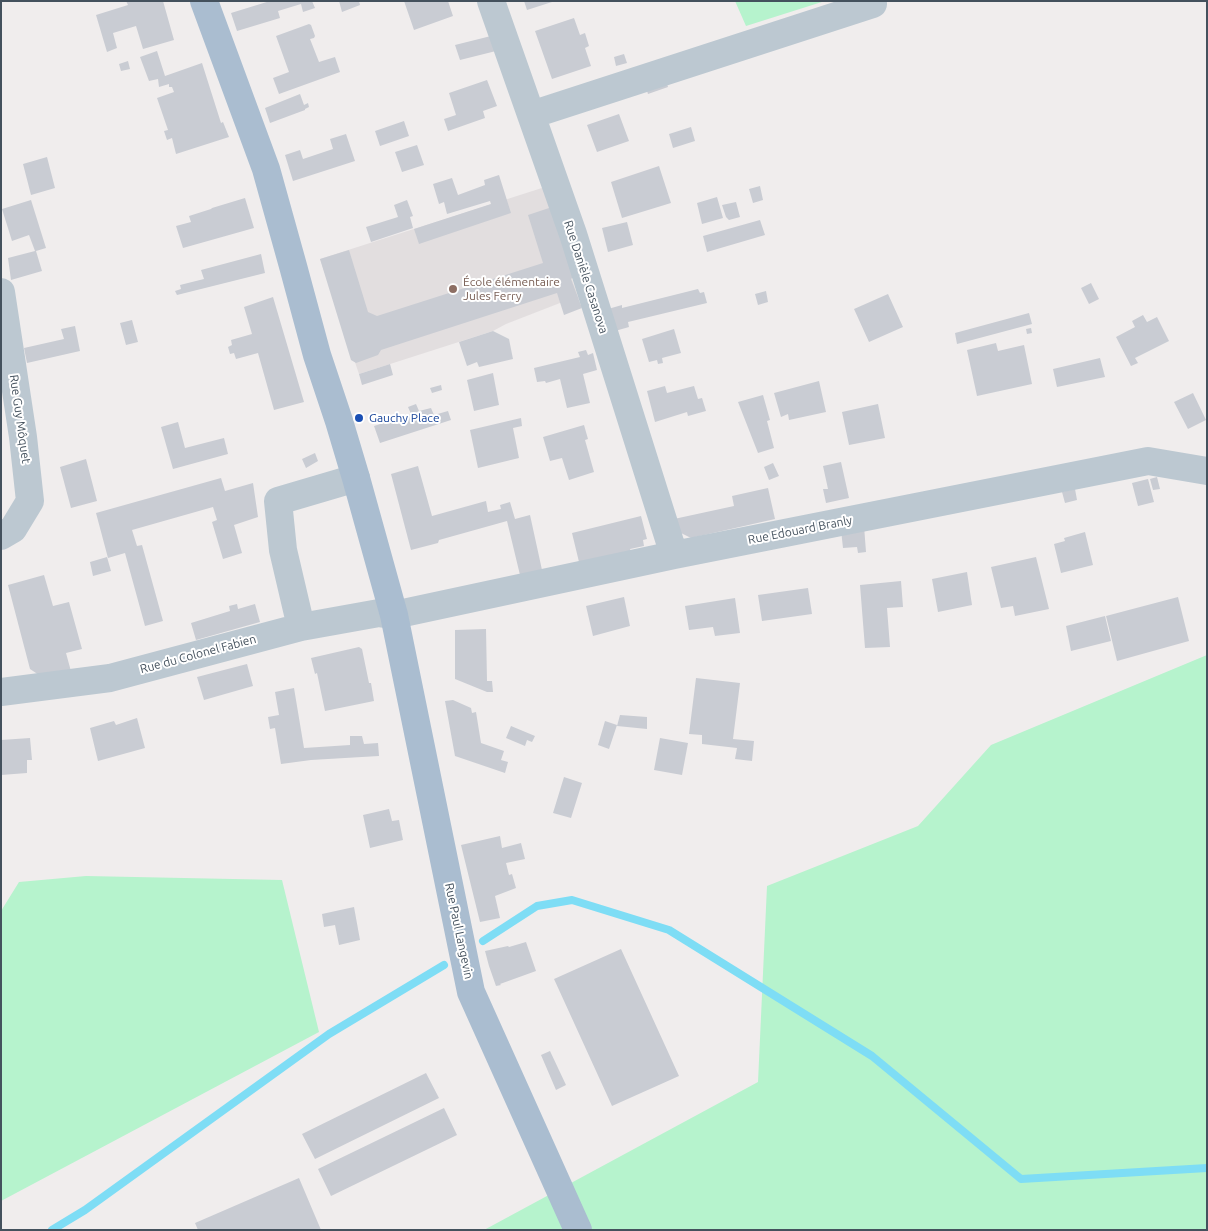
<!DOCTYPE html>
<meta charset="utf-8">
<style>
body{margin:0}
#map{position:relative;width:1208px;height:1231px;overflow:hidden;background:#f0eded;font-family:Ubuntu,sans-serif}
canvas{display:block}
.frame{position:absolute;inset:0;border:2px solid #44515d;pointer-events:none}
</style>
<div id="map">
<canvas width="1208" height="1231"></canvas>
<div class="frame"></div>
</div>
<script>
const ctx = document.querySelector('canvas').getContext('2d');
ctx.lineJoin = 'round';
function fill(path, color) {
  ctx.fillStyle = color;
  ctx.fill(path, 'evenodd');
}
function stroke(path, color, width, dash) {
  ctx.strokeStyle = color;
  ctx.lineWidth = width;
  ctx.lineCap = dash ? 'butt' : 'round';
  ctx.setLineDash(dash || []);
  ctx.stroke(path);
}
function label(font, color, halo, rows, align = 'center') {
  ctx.font = font + ' Ubuntu,sans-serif';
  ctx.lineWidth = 4;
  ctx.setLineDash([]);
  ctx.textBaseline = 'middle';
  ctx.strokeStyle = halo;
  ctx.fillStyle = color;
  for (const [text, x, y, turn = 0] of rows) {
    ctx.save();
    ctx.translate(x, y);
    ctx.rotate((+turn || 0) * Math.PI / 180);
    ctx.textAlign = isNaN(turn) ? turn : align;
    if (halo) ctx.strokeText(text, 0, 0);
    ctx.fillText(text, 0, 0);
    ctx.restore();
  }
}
const education = new Path2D(`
 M 545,187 L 575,275 L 572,279 L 579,299 L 560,303 L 506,324 L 493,331 L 359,374 L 320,259 Z`);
const green = new Path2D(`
 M 735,1 L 825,1 L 746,26 Z
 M 1207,655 L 1207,1230 L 484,1230 L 758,1082 L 767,886 L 918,826 L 991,745 Z
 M 86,876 L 282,880 L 319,1032 L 1,1201 L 1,911 L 19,882 Z`);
const stream = new Path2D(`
 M 483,941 L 537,906 L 572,900 L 669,930 L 872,1056 L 1021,1179 L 1207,1168
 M 52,1230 L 85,1210 L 329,1034 L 444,965`);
const building = new Path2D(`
 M 126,1 L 163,1 L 174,40 L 143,49 L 136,26 L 113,33 L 117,48 L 107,52 L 96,15 L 128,5 Z
 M 270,1 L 312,1 L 315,8 L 303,12 L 301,4 L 278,11 L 280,18 L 237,31 L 231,13 Z
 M 339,1 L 359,1 L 360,5 L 342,12 Z
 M 404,1 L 448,1 L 453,16 L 414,30 Z
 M 524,1 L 552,1 L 552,2 L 527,10 Z
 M 574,18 L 580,35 L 585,33 L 589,46 L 585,48 L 591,66 L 552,79 L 535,31 Z
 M 309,24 L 311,25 L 315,36 L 314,38 L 310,39 L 319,62 L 335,57 L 340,72 L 279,94 L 273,78 L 289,72 L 276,36 Z
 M 491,36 L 496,51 L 460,60 L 455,45 Z
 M 157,51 L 165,76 L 202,63 L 221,123 L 223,122 L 229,137 L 176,154 L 172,138 L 167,140 L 164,131 L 168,130 L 157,98 L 174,92 L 172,87 L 169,87 L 169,84 L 159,87 L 158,79 L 149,81 L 140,57 Z
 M 624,54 L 627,63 L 616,66 L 614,57 Z
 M 128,61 L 130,69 L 121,71 L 119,64 Z
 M 664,74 L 668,87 L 648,94 L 644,81 Z
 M 487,80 L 497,106 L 483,111 L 485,118 L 448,131 L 444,119 L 456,115 L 449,93 Z
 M 300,94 L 304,105 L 308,103 L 309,107 L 305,109 L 305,110 L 270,123 L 265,108 Z
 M 619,114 L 629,141 L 597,152 L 587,125 Z
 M 404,121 L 409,136 L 380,146 L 375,131 Z
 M 691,127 L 695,141 L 673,148 L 669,134 Z
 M 346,134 L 355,161 L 293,181 L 285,155 L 300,150 L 303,159 L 333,149 L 330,139 Z
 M 417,145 L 424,165 L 402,172 L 395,152 Z
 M 47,157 L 55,188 L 31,195 L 23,164 Z
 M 659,166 L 671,203 L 622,218 L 611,182 Z
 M 499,175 L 511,213 L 419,244 L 414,229 L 491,204 L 490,201 L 447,214 L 444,202 L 439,204 L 433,184 L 452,178 L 458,195 L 485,185 L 484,180 Z
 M 760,186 L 763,200 L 753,203 L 749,189 Z
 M 717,197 L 723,218 L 702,224 L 697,203 Z
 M 245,198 L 254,228 L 183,248 L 176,226 L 191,222 L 189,216 L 211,209 L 212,208 Z
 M 31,200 L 46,248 L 36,251 L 42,271 L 11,280 L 8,258 L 35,251 L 29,235 L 12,241 L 2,209 Z
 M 407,200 L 413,216 L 410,217 L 413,228 L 371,242 L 366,227 L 398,217 L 394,205 Z
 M 736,202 L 740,217 L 729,220 L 726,217 L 722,205 Z
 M 552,207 L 575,275 L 571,279 L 582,308 L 564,315 L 557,293 L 381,350 L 378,355 L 356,363 L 351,360 L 320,259 L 349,250 L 368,312 L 377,316 L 543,263 L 528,215 Z
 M 760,220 L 765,235 L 707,252 L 703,236 Z
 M 627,222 L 633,245 L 608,252 L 602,228 Z
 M 261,254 L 265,273 L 177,295 L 175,291 L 181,289 L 180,285 L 204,279 L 201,270 Z
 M 1091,283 L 1099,299 L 1089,304 L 1081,288 Z
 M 698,289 L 700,293 L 704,292 L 707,303 L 628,322 L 629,327 L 615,331 L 608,309 L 622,305 L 622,308 Z
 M 766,291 L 768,302 L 758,305 L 755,294 Z
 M 888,294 L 903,327 L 869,342 L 854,309 Z
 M 273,297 L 304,402 L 274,410 L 258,353 L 236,359 L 234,353 L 230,354 L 228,347 L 232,345 L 231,340 L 252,334 L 244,307 Z
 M 1029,313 L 1032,324 L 957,344 L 955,333 Z
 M 1143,315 L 1147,322 L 1157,317 L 1169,341 L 1135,358 L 1138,363 L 1131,366 L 1116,337 L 1135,327 L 1132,321 Z
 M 132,320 L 138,342 L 126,345 L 120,323 Z
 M 75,326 L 80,351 L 27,363 L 24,348 L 64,339 L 61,329 Z
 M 1031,328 L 1032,333 L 1027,334 L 1026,329 Z
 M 674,329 L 681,353 L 662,358 L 663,363 L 658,364 L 657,360 L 649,362 L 642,339 Z
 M 493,331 L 509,339 L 513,359 L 479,367 L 477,362 L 467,366 L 459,342 Z
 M 996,343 L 998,351 L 1024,345 L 1032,384 L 977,396 L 967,350 Z
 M 586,350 L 588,355 L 593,353 L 597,370 L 583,374 L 590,403 L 567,408 L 560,379 L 546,383 L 545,381 L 537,382 L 534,368 L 580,357 L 578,352 Z
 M 1100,358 L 1105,377 L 1057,387 L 1053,369 Z
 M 390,364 L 393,375 L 362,385 L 359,374 Z
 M 493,373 L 499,405 L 474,411 L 467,380 Z
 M 819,381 L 826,412 L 789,420 L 788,414 L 781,417 L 774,393 Z
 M 441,385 L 442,390 L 432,393 L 430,388 Z
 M 665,386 L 667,393 L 694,386 L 698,399 L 702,398 L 706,411 L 688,416 L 687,412 L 655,422 L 647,391 Z
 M 1193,393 L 1206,420 L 1188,429 L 1174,402 Z
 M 763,395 L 770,420 L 767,421 L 774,448 L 758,453 L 738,402 Z
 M 416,404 L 419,411 L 431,408 L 434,415 L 448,411 L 451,420 L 380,443 L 374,426 L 411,414 L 408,407 Z
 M 878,404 L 885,438 L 849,445 L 842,412 Z
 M 521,418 L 522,426 L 513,428 L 519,458 L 478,468 L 470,430 Z
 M 178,422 L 185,448 L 224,438 L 228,454 L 173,469 L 161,427 Z
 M 584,425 L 588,439 L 585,440 L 594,472 L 569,480 L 562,458 L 550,461 L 543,437 Z
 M 315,453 L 318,461 L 306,468 L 302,459 Z
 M 86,459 L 97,501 L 71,508 L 60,467 Z
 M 841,462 L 849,498 L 826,503 L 823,489 L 828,489 L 823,466 Z
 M 773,463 L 779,476 L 769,480 L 764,467 Z
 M 418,466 L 432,516 L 486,501 L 488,512 L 501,509 L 500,505 L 510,502 L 515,519 L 530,515 L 542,570 L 520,575 L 507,521 L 439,540 L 438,543 L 411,550 L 391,474 Z
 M 1157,477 L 1160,489 L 1153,490 L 1150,479 Z
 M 221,478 L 225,491 L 253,483 L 258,517 L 234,525 L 242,553 L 223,559 L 212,522 L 217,520 L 213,507 L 132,530 L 137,546 L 142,545 L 163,621 L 145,626 L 125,553 L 108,558 L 96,513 Z
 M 1148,479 L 1154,502 L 1138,506 L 1132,483 Z
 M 768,488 L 775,519 L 691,538 L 677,531 L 674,519 L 734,506 L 732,496 Z
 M 1075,489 L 1077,500 L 1065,503 L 1062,492 Z
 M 641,516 L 647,539 L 643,540 L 644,546 L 630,549 L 631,551 L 579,562 L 572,533 Z
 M 864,526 L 866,552 L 858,553 L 857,547 L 843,548 L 841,530 Z
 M 1085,532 L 1093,565 L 1061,573 L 1054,544 L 1065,541 L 1064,538 Z
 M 107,557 L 111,571 L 93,576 L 90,562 Z
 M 1036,557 L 1049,609 L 1015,616 L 1013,606 L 1001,608 L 991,567 Z
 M 967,572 L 972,605 L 938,612 L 932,579 Z
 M 44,575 L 53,606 L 69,602 L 82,649 L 66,653 L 72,675 L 42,677 L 30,669 L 8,585 Z
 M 901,581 L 903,607 L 887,608 L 890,647 L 865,648 L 860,585 Z
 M 808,588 L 812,614 L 762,621 L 758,595 Z
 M 624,597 L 630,626 L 593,636 L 586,606 Z
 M 1178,597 L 1189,641 L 1117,661 L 1106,616 Z
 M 735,598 L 740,633 L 715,636 L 713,627 L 689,630 L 685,606 Z
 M 237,604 L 238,609 L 255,604 L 260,622 L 196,640 L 191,623 L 230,611 L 229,606 Z
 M 1105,616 L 1111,641 L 1071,651 L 1066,626 Z
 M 486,629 L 487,681 L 492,681 L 493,692 L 487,692 L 455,679 L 455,630 Z
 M 359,647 L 362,649 L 369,683 L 371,683 L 374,701 L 325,711 L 317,673 L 315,674 L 311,658 Z
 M 247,664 L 253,686 L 204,700 L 197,677 Z
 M 696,678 L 740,683 L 733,739 L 754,741 L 752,761 L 735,759 L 737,748 L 702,744 L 702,735 L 689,734 Z
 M 294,688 L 304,748 L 350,745 L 350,736 L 362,736 L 364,744 L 378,743 L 379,756 L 311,760 L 281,764 L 275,728 L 270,729 L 268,717 L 279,715 L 275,692 Z
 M 453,700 L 471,708 L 472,713 L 476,712 L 481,743 L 504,751 L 501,760 L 508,762 L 505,773 L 455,756 L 445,701 Z
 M 620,715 L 647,717 L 647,729 L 617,726 Z
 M 137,718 L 145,748 L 98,761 L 90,728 L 114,721 L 116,725 Z
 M 605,721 L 617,725 L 609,749 L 598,745 Z
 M 511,726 L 535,736 L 532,742 L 527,740 L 525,746 L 506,738 Z
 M 30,738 L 32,760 L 27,760 L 27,773 L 1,775 L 1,740 Z
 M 660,738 L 688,743 L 682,775 L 654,770 Z
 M 564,777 L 582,783 L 571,818 L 553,813 Z
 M 389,809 L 392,821 L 399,820 L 403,840 L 370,848 L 363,815 Z
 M 500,836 L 502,848 L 521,843 L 525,859 L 506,863 L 509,875 L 512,874 L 516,888 L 495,896 L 500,918 L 480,922 L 461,845 Z
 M 354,907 L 360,940 L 339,945 L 335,925 L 324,927 L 322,914 Z
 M 526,942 L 536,971 L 500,984 L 501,985 L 496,986 L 489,966 L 485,951 L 508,946 L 509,947 Z
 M 621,949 L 679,1076 L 612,1106 L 554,979 Z
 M 550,1051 L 566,1085 L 556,1090 L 541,1055 Z
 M 426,1073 L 439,1098 L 315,1159 L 302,1134 Z
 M 444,1108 L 457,1135 L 331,1196 L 318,1169 Z
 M 299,1178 L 321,1230 L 198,1230 L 195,1223 Z`);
const minor = new Path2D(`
 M 491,1 L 573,234 L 674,555
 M 531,115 L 873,4
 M 1,292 L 23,437 L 30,501 L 13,529 L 1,536
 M 301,627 L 283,550 L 278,501 L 356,478
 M 1,692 L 110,678 L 301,627 L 379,613 L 394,615 L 674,555 L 1148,461 L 1207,471`);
const major = new Path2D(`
 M 204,1 L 266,169 L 293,266 L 317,355 L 339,421 L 356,478 L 394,615 L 471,992 L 578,1230`);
const markers = [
 [453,289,5,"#8d6e63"],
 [359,418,5,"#1a4fb4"]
];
const streetNames = [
 ["Rue Danièle Casanova",586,277,72],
 ["Rue Guy Môquet",20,419,82],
 ["Rue Edouard Branly",800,530,-11],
 ["Rue du Colonel Fabien",198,654,-15],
 ["Rue Paul Langevin",459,931,78]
];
const educationNames = [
 ["École élémentaire",463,282],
 ["Jules Ferry",463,296]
];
const transitNames = [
 ["Gauchy Place",369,418]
];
fill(education, '#e2dedf');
fill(green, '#b6f3cd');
stroke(stream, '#7eddf5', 8);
fill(building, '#c9ccd3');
stroke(minor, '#bcc8d1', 28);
stroke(major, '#aabdd0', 28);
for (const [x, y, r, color] of markers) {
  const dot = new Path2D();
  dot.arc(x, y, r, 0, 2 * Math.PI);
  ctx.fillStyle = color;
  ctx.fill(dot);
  stroke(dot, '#fff', 2);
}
label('12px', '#44515d', '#fff', streetNames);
label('12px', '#785e54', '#fff', educationNames, 'left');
label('12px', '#164399', '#fff', transitNames, 'left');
</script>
